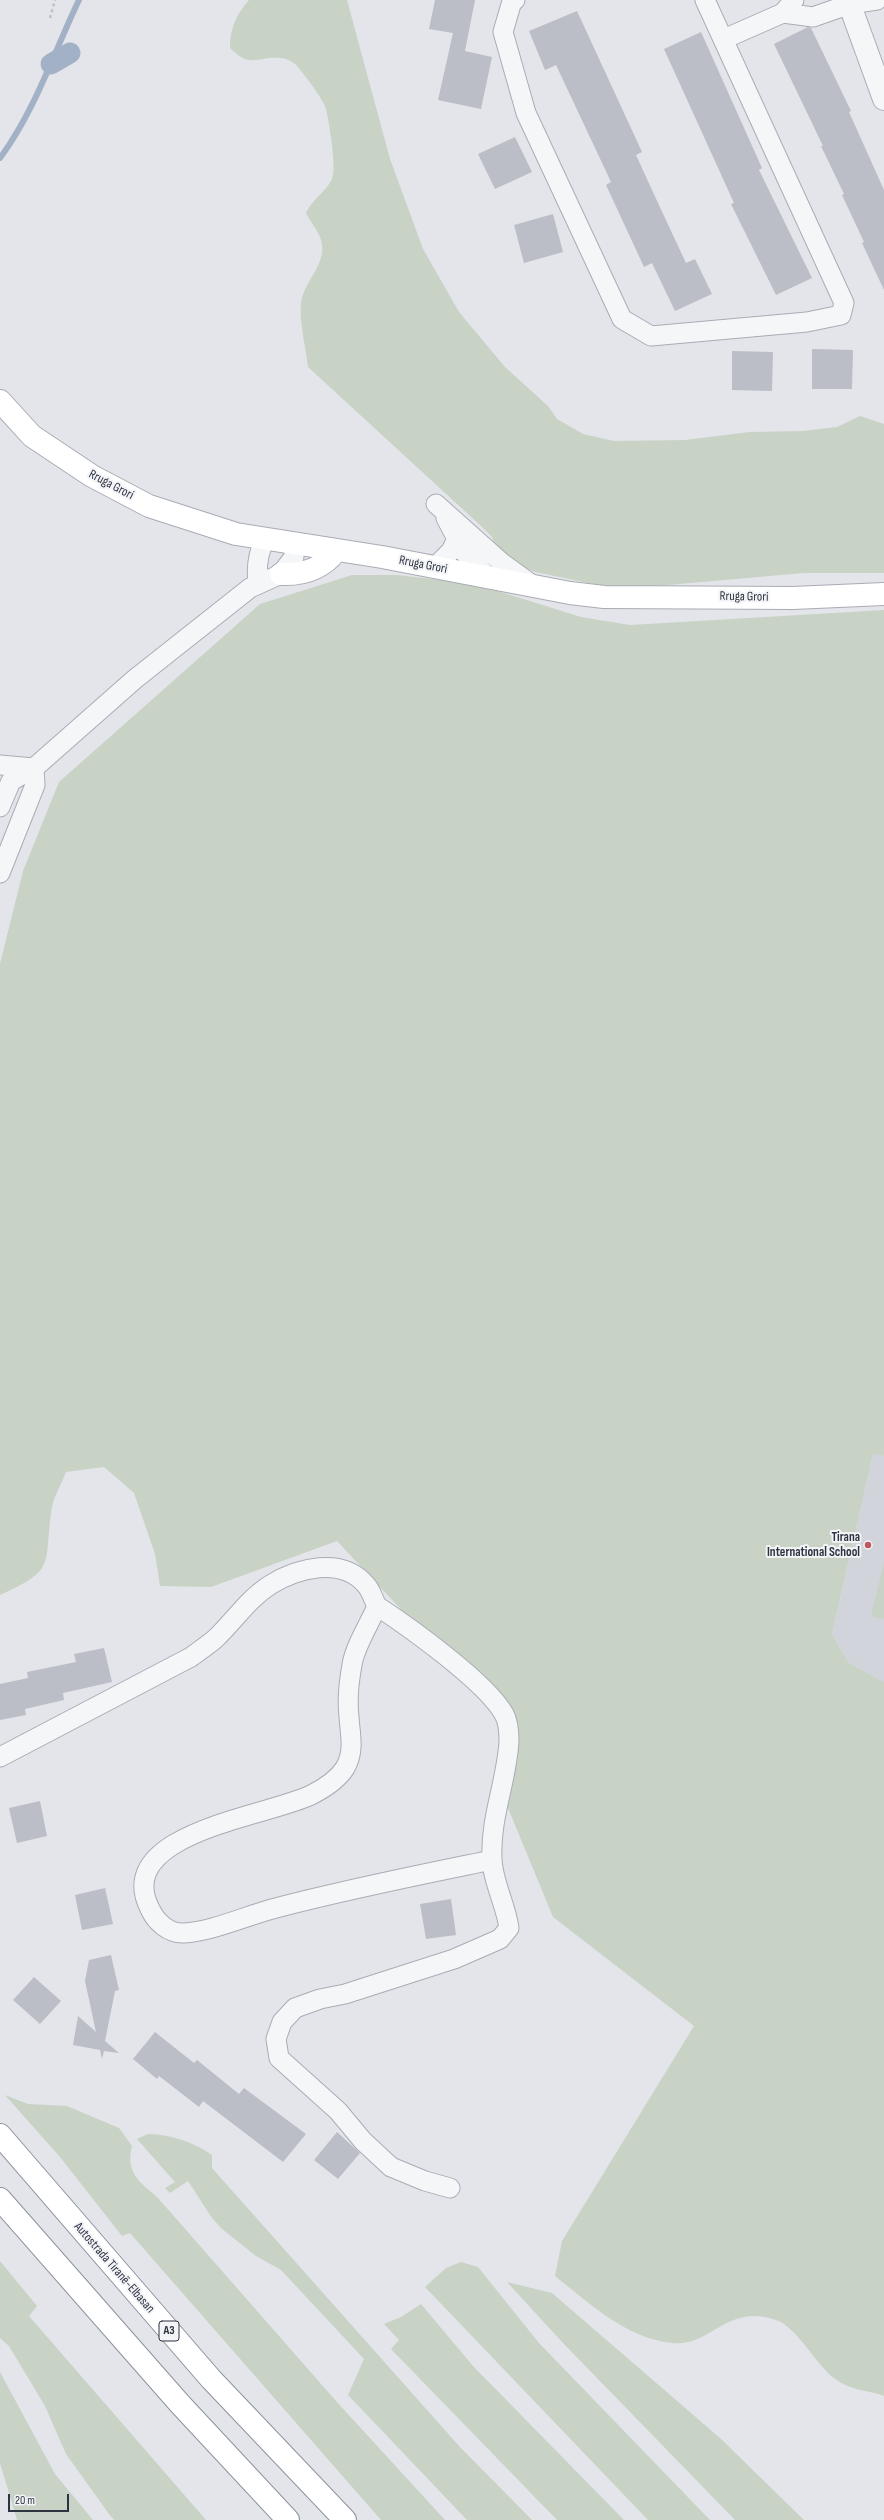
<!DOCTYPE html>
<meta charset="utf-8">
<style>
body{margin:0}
#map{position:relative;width:884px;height:2520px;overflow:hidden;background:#e3e5ea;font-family:"Sofia Sans Condensed",sans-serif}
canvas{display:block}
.scale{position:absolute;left:8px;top:2494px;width:61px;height:18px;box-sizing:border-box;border:2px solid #2d3340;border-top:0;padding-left:5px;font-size:12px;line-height:14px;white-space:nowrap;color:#2d3340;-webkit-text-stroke:3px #f3f4f7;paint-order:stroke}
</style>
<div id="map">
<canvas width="884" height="2520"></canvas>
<div class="scale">20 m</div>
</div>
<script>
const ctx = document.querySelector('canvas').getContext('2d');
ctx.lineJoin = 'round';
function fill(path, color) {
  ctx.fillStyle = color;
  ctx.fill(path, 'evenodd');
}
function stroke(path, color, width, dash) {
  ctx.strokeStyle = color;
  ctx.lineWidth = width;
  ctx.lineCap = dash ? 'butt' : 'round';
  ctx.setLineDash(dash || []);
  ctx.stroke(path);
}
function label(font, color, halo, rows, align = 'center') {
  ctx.font = font + ' "Sofia Sans Condensed",sans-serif';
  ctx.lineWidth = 4;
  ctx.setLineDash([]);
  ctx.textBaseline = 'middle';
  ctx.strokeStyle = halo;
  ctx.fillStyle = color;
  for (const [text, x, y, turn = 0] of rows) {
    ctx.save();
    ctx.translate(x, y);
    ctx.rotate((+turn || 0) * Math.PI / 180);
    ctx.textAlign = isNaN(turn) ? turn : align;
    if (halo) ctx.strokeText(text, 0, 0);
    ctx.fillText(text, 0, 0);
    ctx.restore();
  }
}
const built = new Path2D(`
 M 873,1454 L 884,1456 L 884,1682 L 849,1663 L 832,1634 Z`);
const green = new Path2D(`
 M 249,0 L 347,0 L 390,159 L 423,249 L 459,312 L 505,367 L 548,406 L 557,419 L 583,434 L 614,441 L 685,440 L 750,432 L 803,431 L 837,427 L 860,416 L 884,424 L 884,573 L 804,573 L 634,588 L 603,586 L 535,572 L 507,561 L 496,550 L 492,537 L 481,526 L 308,367 C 306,349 299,321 301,303 C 304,279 330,263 320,237 C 316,228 310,221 306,213 C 313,198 326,192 332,179 C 337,168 329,122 326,109 C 324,100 302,71 295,64 C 292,61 284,58 281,58 C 257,56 251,69 230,48 C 230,28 236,15 249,0 Z
 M 352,575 L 397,575 L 458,582 L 488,588 L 581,617 L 630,625 L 884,610 L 884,1456 L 873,1454 L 832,1634 L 849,1663 L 884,1682 L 884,2396 C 868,2390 853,2391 838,2381 C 816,2367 799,2328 776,2320 C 727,2303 711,2347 673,2343 C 627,2339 589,2303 555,2276 L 562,2241 L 694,2026 L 553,1917 L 508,1808 L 496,1711 L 337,1541 L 211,1587 L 160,1586 L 155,1554 L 134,1493 L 104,1467 L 66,1472 C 61,1485 52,1499 51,1513 C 44,1566 56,1570 0,1595 L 0,964 L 23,871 L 59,782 L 260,604 Z
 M 884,1563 L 884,1619 L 871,1616 Z
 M 5,2095 L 28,2104 L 67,2106 L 119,2128 L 132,2146 C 125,2173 140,2182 158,2198 L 336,2401 L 445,2520 L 381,2520 L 130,2233 L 122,2236 L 60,2157 Z
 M 148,2134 C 173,2135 191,2141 212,2155 L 212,2168 L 459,2446 L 532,2520 L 467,2520 L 348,2395 L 364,2359 L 281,2270 L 256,2256 L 222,2229 L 212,2218 L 188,2181 L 170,2193 L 165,2188 L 175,2182 L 137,2139 Z
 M 0,2261 L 37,2306 L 29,2316 L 206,2520 L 114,2520 L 109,2514 L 66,2454 L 45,2406 L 9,2346 L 0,2338 Z
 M 461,2262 L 478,2267 L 539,2343 L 710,2520 L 648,2520 L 425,2287 L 446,2268 Z
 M 507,2282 L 552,2293 L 720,2438 L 804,2520 L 735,2520 L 563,2343 Z
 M 421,2304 L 473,2366 L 624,2520 L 557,2520 L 391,2349 L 399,2340 L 384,2324 L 401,2317 Z
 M 0,2372 L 55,2474 L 93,2520 L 17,2520 L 0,2463 Z`);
const stream = new Path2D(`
 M 0,158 C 35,111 54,52 79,0`);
const canal = new Path2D(`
 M 51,64 L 70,53`);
const building = new Path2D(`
 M 435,0 L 475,0 L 465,51 L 492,57 L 481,109 L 438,100 L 453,33 L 429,29 Z
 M 577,11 L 642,152 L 636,155 L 658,203 L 686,263 L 695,259 L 712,294 L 675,311 L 652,263 L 644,267 L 606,185 L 611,182 L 556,65 L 545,70 L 529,31 Z
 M 808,27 L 811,28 L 851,111 L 849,112 L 884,190 L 884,290 L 862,243 L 864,242 L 842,195 L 844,194 L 821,146 L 823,146 L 774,44 Z
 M 701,32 L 762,168 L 759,170 L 812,278 L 776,295 L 731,204 L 734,203 L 664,49 Z
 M 515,137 L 532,172 L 495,189 L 478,154 Z
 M 553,214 L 563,252 L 524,263 L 514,225 Z
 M 812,349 L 853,350 L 852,389 L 812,389 Z
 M 732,351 L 773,352 L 772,391 L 732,390 Z
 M 104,1648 L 112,1682 L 63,1693 L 64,1700 L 25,1709 L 26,1715 L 0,1720 L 0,1684 L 28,1678 L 27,1672 L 76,1662 L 74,1654 Z
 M 40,1801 L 47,1836 L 17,1843 L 9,1808 Z
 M 105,1888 L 113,1924 L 82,1930 L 75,1895 Z
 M 451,1899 L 456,1935 L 426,1939 L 420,1904 Z
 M 111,1955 L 119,1990 L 115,1991 L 105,2041 L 119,2053 L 104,2051 L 102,2059 L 100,2050 L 73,2045 L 78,2016 L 96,2032 L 85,1981 L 89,1960 Z
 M 34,1977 L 61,2001 L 40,2024 L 13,2000 Z
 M 155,2032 L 194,2063 L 197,2060 L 239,2094 L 244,2088 L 306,2134 L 283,2162 L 203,2101 L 199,2107 L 159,2076 L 157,2079 L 133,2059 Z
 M 337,2132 L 360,2153 L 338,2179 L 314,2160 Z`);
const path = new Path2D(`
 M 50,18 L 55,0`);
const minor = new Path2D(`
 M 515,0 L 512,1 L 503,32 L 526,113 L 622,319 L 651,336 L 807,322 L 841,315 L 844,303 L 705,0
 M 783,13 L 813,17 L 850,4 L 877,0
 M 724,39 L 783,13 L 794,0
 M 436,504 L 502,563 L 531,584
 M 457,539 L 464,552 L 488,577
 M 435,567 L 451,551 L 457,539 L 446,518
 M 258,584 C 256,568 258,553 265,539
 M 0,765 L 34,768
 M 0,807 L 11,781 L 34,768 L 135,679 L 250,588 L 281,574 L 294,557 L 294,544
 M 0,873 L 35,785 L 34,768
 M 377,1606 C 409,1627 486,1682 504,1714 C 508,1721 509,1733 509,1741 C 507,1780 490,1818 492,1858 C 492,1880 506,1905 509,1928 L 500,1939 L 454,1959 L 345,1994 L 320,1999 L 295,2008 L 282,2022 L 276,2039 L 279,2058 L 338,2111 L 363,2141 L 391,2167 L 425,2181 L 450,2188
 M 0,1757 L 191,1657 C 199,1651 208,1645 215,1639 C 234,1621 248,1599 270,1585 C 297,1568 342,1556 366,1585 C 371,1590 373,1599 377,1606 C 370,1623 354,1648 352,1665 C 349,1681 347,1700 349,1717 C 350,1734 355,1751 345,1768 C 338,1779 323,1789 311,1795 C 269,1816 111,1833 150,1909 C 156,1922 169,1934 184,1933 C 211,1932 248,1915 276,1908 C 348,1889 419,1875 492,1860`);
const tertiary = new Path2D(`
 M 848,0 L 884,99`);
const secondary = new Path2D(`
 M 0,401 L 32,436 L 92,476 L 149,506 L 236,534 L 382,557 L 570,593 L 604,597 L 793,598 L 884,594
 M 281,574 C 304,575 322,569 336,551`);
const motorway = new Path2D(`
 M 0,2135 L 211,2379 L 345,2520
 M 0,2199 L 180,2404 L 288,2520`);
const markers = [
 [868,1545,4,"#c0565f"]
];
const shields = [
 [169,2331,20]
];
const shieldNames = [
 ["A3",169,2331]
];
const streetNames = [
 ["Rruga Grori",111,485,28],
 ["Rruga Grori",423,565,11],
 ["Rruga Grori",744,597,1],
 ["Autostrada Tiranë-Elbasan",114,2268,49]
];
const poiNames = [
 ["Tirana",860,1538],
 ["International School",860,1553]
];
fill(built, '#d1d4db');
fill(green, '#c8d3c5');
stroke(stream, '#a2b1c6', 6);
stroke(canal, '#a2b1c6', 21);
fill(building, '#bbbec6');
stroke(minor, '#a9acb4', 21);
stroke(tertiary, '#a9acb4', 24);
stroke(secondary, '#a9acb4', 24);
stroke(motorway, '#8c929f', 24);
stroke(path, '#bdbfc4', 2.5, [3, 3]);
stroke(minor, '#f5f6f8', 19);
stroke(tertiary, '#f5f6f8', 22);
stroke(secondary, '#fff', 22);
stroke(motorway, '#fff', 22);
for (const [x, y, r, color] of markers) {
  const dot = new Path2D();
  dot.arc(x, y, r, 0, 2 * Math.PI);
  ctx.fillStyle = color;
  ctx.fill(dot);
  stroke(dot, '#f3f4f7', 1.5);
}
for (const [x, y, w] of shields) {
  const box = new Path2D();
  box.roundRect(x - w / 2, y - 10, w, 20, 3);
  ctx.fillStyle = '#f3f4f7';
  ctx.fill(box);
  stroke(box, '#2d3340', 1);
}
label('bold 12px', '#2d3340', null, shieldNames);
label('13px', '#2d3340', '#f3f4f7', streetNames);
label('bold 13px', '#2d3340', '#f3f4f7', poiNames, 'right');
</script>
